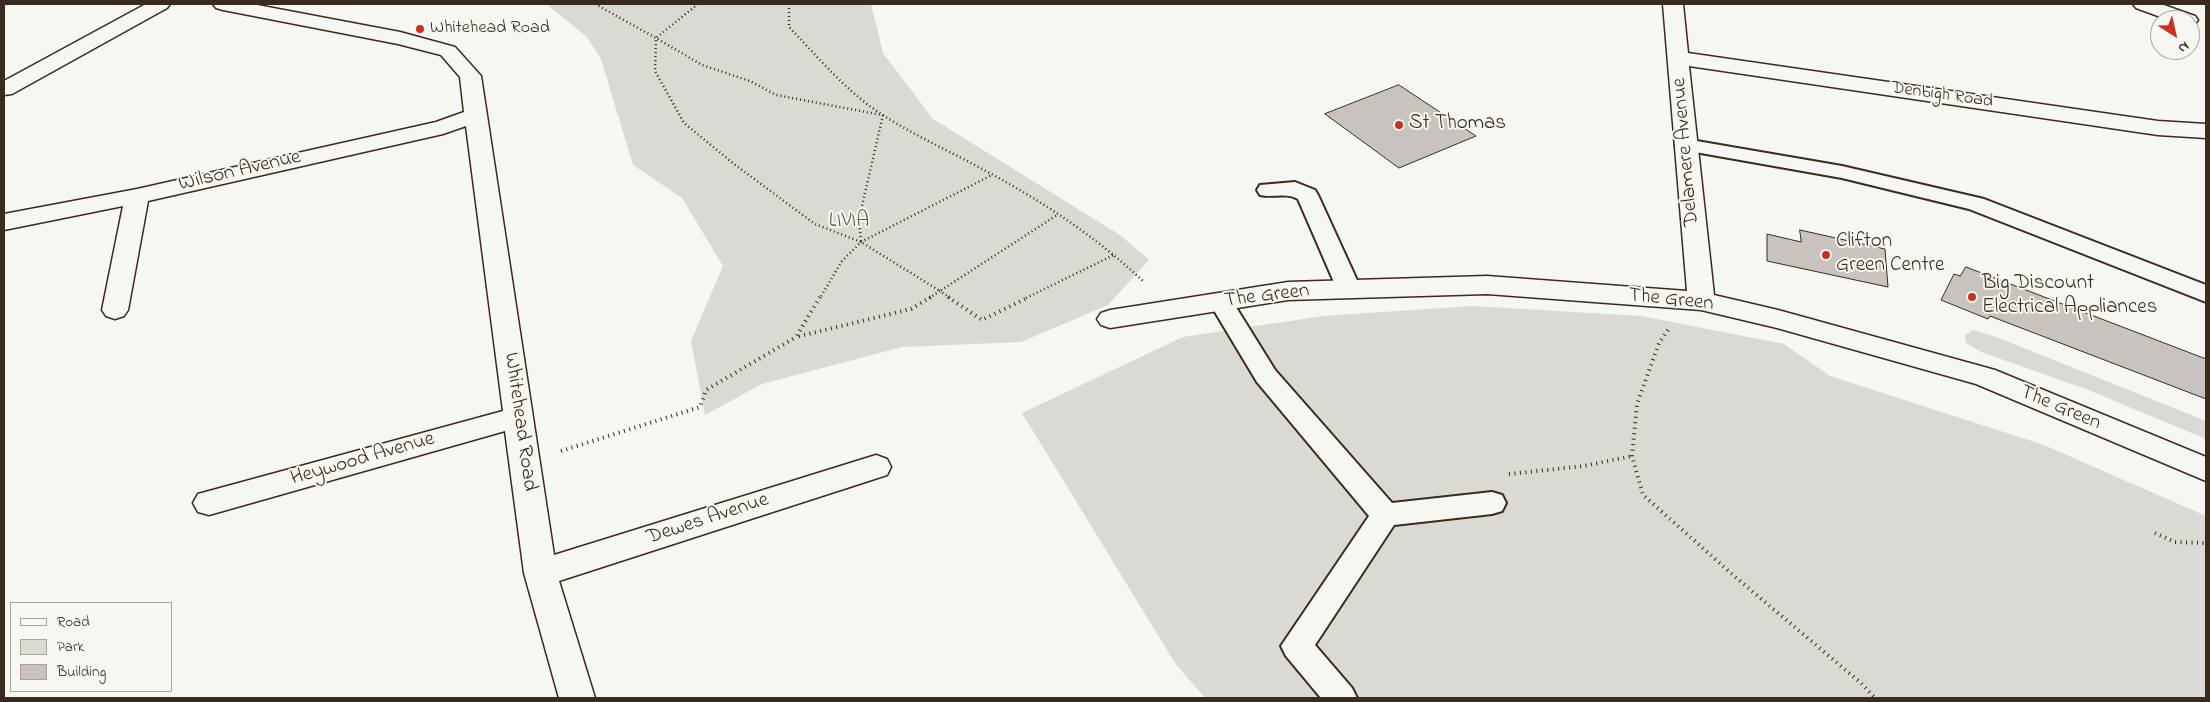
<!DOCTYPE html>
<style>
body{margin:0}
#map{position:relative;width:2210px;height:702px;overflow:hidden;background:#f6f6f2;font-family:"Indie Flower",sans-serif}
canvas{display:block}
.frame{position:absolute;inset:0;border:5px solid #3b2a1e;pointer-events:none}
.legend{position:absolute;left:10px;top:602px;width:162px;height:90px;box-sizing:border-box;background:#f6f6f2;border:1px solid #aba49d;margin:0;padding:6px 9px;list-style:none;font-size:15px;color:#3b2a1e}
.legend li{display:flex;align-items:center;gap:10px;height:25px}
.legend b{width:25px;border:1px solid #aba49d}
.north{position:absolute;left:2150px;top:10px;width:50px;height:50px;box-sizing:border-box;background:#f6f6f2;border:1px solid #aba49d;border-radius:50%;rotate:145deg;font-size:14px;font-weight:700;line-height:20px;text-align:center;color:#3b2a1e}
.north::after{content:'';display:block;margin:auto;width:18px;height:22px;background:#c8321e;clip-path:polygon(50% 0,100% 100%,50% 72%,0 100%)}
</style>
<div id="map">
<canvas width="2210" height="702"></canvas>
<div class="frame"></div>
<ul class="legend">
<li><b style="height:6px;background:#f6f6f2"></b>Road</li>
<li><b style="height:14px;background:#dad9d3"></b>Park</li>
<li><b style="height:14px;background:#c8c3be"></b>Building</li>
</ul>
<div class="north">N</div>
</div>
<script>
const ctx = document.querySelector('canvas').getContext('2d');
ctx.lineJoin = 'round';
function fill(path, color) {
  ctx.fillStyle = color;
  ctx.fill(path, 'evenodd');
}
function stroke(path, color, width, dash) {
  ctx.strokeStyle = color;
  ctx.lineWidth = width;
  ctx.lineCap = dash ? 'butt' : 'round';
  ctx.setLineDash(dash || []);
  ctx.stroke(path);
}
function label(font, color, halo, rows, align = 'center') {
  ctx.font = font + ' "Indie Flower",sans-serif';
  ctx.lineWidth = 4;
  ctx.setLineDash([]);
  ctx.textBaseline = 'middle';
  ctx.strokeStyle = halo;
  ctx.fillStyle = color;
  for (const [text, x, y, turn = 0] of rows) {
    ctx.save();
    ctx.translate(x, y);
    ctx.rotate((+turn || 0) * Math.PI / 180);
    ctx.textAlign = isNaN(turn) ? turn : align;
    if (halo) ctx.strokeText(text, 0, 0);
    ctx.fillText(text, 0, 0);
    ctx.restore();
  }
}
const green = new Path2D(`
 M 546,4 L 871,4 L 883,53 L 933,119 L 1120,235 L 1149,260 L 1108,305 L 1021,342 L 902,347 L 762,384 L 705,415 L 691,341 L 723,266 L 682,198 L 633,165 L 601,59 L 587,37 Z
 M 1473,306 L 1641,316 L 1784,344 L 1830,376 L 2044,445 L 2206,516 L 2206,698 L 1205,698 L 1175,663 L 1022,413 L 1183,337 L 1323,316 Z
 M 1973,330 L 1996,337 L 2206,421 L 2206,439 L 2086,389 L 1981,352 L 1966,343 L 1965,335 Z`);
const building = new Path2D(`
 M 1399,85 L 1476,136 L 1399,168 L 1325,114 Z
 M 1800,230 L 1885,249 L 1888,287 L 1767,261 L 1767,234 L 1801,242 Z
 M 1966,267 L 2206,359 L 2206,399 L 1990,316 L 1988,319 L 1941,300 L 1954,274 L 1960,276 Z`);
const pathFar1 = new Path2D(`
 M 595,4 L 656,38 L 655,71 L 684,123 L 734,164 L 815,224 L 861,242 L 842,261 L 820,298
 M 698,4 L 656,38 L 702,65 L 750,81 L 776,95 L 882,115
 M 789,4 L 789,27 C 815,54 840,84 871,107 C 906,132 946,149 984,170 C 1042,201 1095,236 1143,281
 M 883,115 L 859,219 L 861,242 L 940,291 L 1057,215
 M 861,242 L 992,175
 M 929,298 L 940,291 L 950,298
 M 1026,298 L 1116,254`);
const path = new Path2D(`
 M 820,297 L 796,337 L 911,309 L 931,297
 M 948,297 L 982,320 L 1029,297
 M 1668,330 L 1659,343 L 1637,404 L 1632,456 L 1643,495 L 1733,575 L 1861,683 L 1875,698
 M 561,451 L 700,407 L 706,390 L 796,337
 M 1509,474 L 1584,466 L 1632,456
 M 2155,533 L 2175,542 L 2206,543`);
const lane = new Path2D(`
 M 1685,139 L 1842,166 L 1984,199 L 2206,285 L 2206,302 L 1969,209 L 1842,178 L 1678,149 L 1675,145 L 1678,141 Z
 M 1295,182 L 1315,190 L 1318,195 L 1361,289 L 1357,295 L 1349,297 L 1341,295 L 1337,289 L 1298,199 C 1286,192 1273,198 1260,195 L 1257,190 L 1260,185 Z
 M 1221,294 L 1229,296 L 1275,370 L 1392,503 L 1492,492 L 1502,495 L 1506,503 L 1502,511 L 1492,514 L 1394,525 L 1315,645 L 1352,688 L 1357,698 L 1321,698 L 1286,656 L 1281,646 L 1369,516 L 1257,382 L 1209,302 L 1213,296 Z`);
const street = new Path2D(`
 M 146,4 L 170,4 L 167,8 L 12,94 L 4,95 L 4,81 Z
 M 213,4 L 252,4 L 400,32 L 455,47 L 481,76 L 554,555 L 876,455 L 887,459 L 891,467 L 887,475 L 559,581 L 595,698 L 559,698 L 524,573 L 505,431 L 209,515 L 198,512 L 193,503 L 198,494 L 503,411 L 466,126 L 443,134 L 148,201 L 128,310 L 124,316 L 115,319 L 106,316 L 102,310 L 123,206 L 4,230 L 4,214 L 137,189 L 436,122 L 464,112 L 460,77 L 441,55 L 398,44 L 223,10 L 216,8 Z
 M 1663,4 L 1683,4 L 1688,53 L 2158,121 L 2206,124 L 2206,138 L 2158,135 L 1689,66 L 1714,295 L 1778,310 L 1995,370 L 2206,457 L 2206,481 L 1976,384 L 1777,328 L 1701,310 L 1487,294 L 1288,300 L 1110,328 L 1101,325 L 1097,319 L 1101,313 L 1110,310 L 1288,282 L 1487,276 L 1687,291 Z
 M 2133,4 L 2161,4 L 2195,16 L 2198,20 L 2195,24 L 2190,25 L 2190,20 L 2169,20 L 2136,8 Z`);
const markers = [
 [420,29,5,"#c8321e"],
 [1399,125,5,"#c8321e"],
 [1826,255,5,"#c8321e"],
 [1972,297,5,"#c8321e"]
];
const farPoinames = [
 ["Whitehead Road",430,29]
];
const farStreetnames = [
 ["Denbigh Road",1942,96,8]
];
const poiNames = [
 ["St Thomas",1409,125],
 ["Clifton",1836,243],
 ["Green Centre",1836,267],
 ["Big Discount",1982,285],
 ["Electrical Appliances",1982,309]
];
const streetNames = [
 ["Delamere Avenue",1687,152,-95],
 ["Wilson Avenue",240,172,-13],
 ["The Green",1267,297,-7],
 ["The Green",1671,301,6],
 ["The Green",2060,409,23],
 ["Whitehead Road",519,422,82],
 ["Heywood Avenue",363,460,-16],
 ["Dewes Avenue",708,520,-18]
];
const parkNames = [
 ["LIVIA",849,223]
];
fill(green, '#dad9d3');
fill(building, '#c8c3be');
stroke(building, '#3b2a1e', 1);
stroke(lane, '#3b2a1e', 4);
stroke(street, '#3b2a1e', 3);
stroke(pathFar1, '#3b2a1e', 2.5, [1, 3]);
stroke(path, '#3b2a1e', 4, [1, 4.5]);
fill(lane, '#f6f6f2');
fill(street, '#f6f6f2');
for (const [x, y, r, color] of markers) {
  const dot = new Path2D();
  dot.arc(x, y, r, 0, 2 * Math.PI);
  ctx.fillStyle = color;
  ctx.fill(dot);
  stroke(dot, '#f6f6f2', 2);
}
label('18px', '#3b2a1e', '#f6f6f2', farPoinames, 'left');
label('18px', '#3b2a1e', '#f6f6f2', farStreetnames);
label('21px', '#3b2a1e', '#f6f6f2', poiNames, 'left');
label('21px', '#3b2a1e', '#f6f6f2', streetNames);
label('21px', '#63564b', '#f6f6f2', parkNames);
</script>
